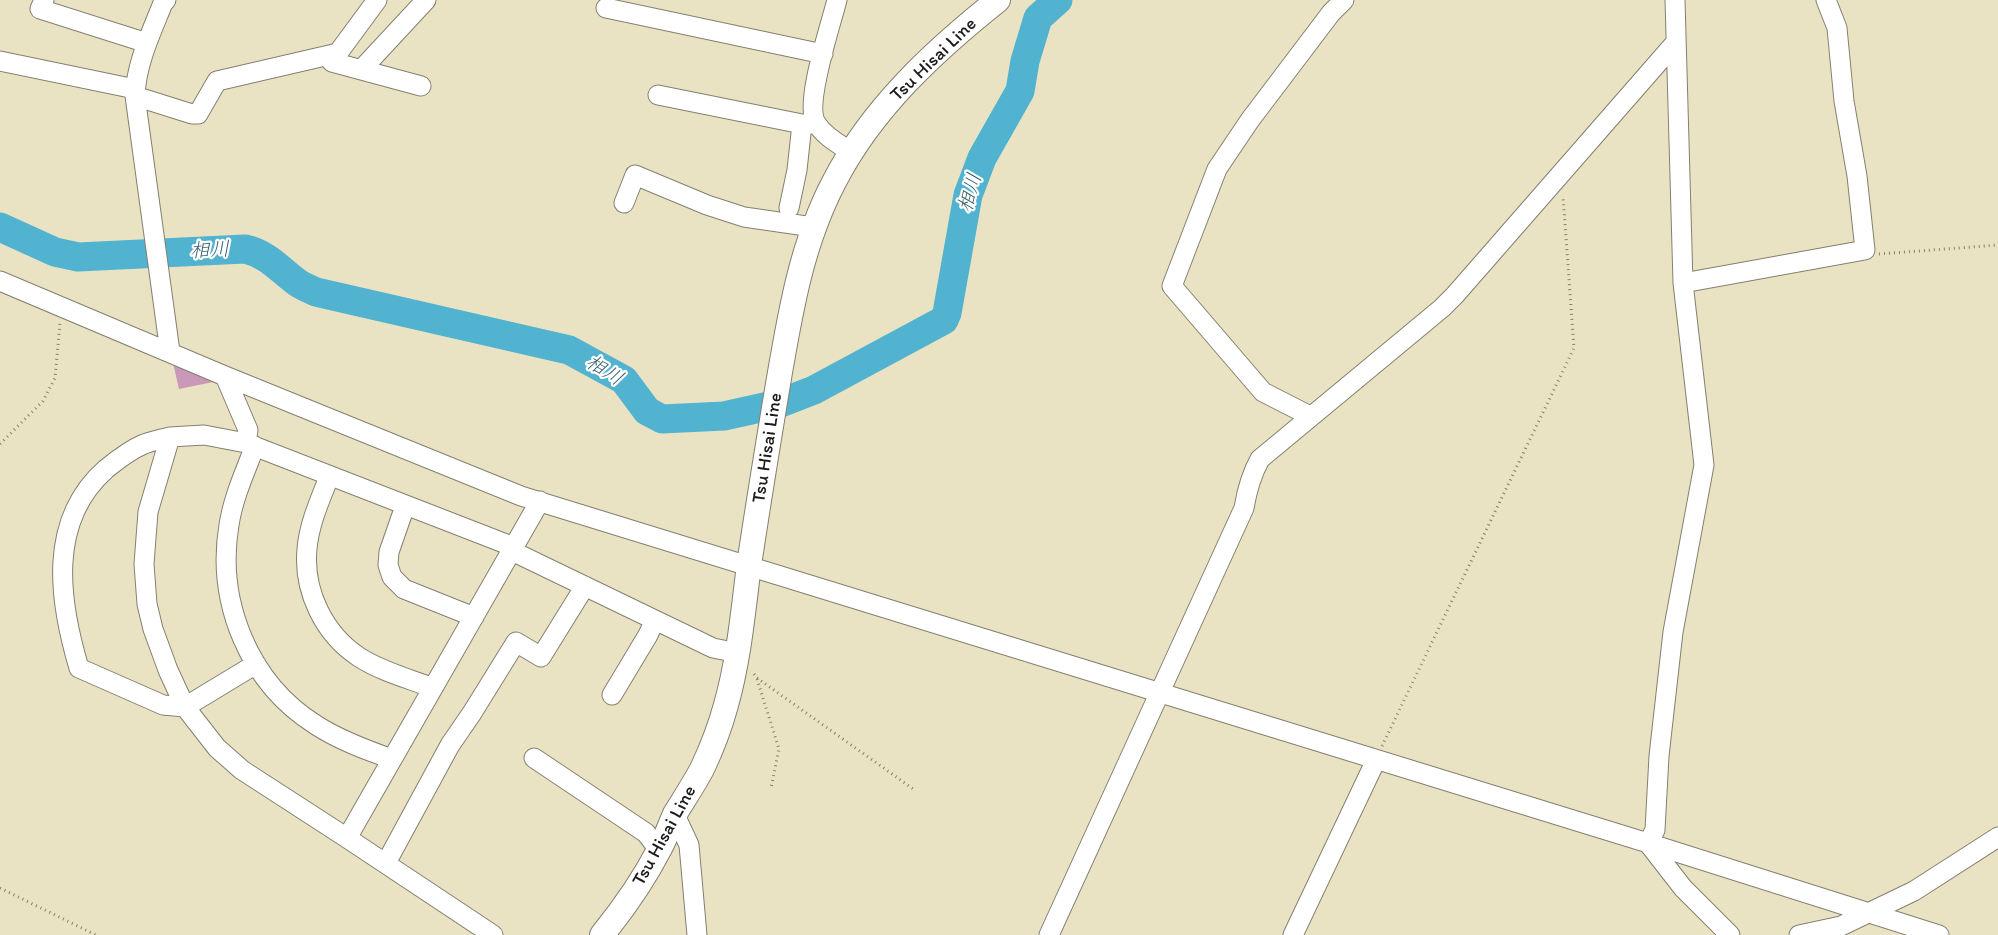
<!DOCTYPE html>
<meta charset="utf-8">
<style>
body{margin:0}
canvas{display:block;background:#eae3c3}
</style>
<canvas width="1998" height="935"></canvas>
<script>
const ctx = document.querySelector('canvas').getContext('2d');
ctx.lineJoin = 'round';
function stroke(path, color, width, dash) {
  ctx.strokeStyle = color;
  ctx.lineWidth = width;
  ctx.lineCap = dash ? 'butt' : 'round';
  ctx.setLineDash(dash || []);
  ctx.stroke(path);
}
function fill(path, color) {
  ctx.fillStyle = color;
  ctx.fill(path, 'evenodd');
}
function label(font, color, halo, rows, align = 'center') {
  ctx.font = font + ' Itim,"Klee One",sans-serif';
  ctx.lineWidth = 4.5;
  ctx.setLineDash([]);
  ctx.textBaseline = 'middle';
  ctx.strokeStyle = halo;
  ctx.fillStyle = color;
  for (const [text, x, y, turn = 0] of rows) {
    ctx.save();
    ctx.translate(x, y);
    ctx.rotate((+turn || 0) * Math.PI / 180);
    ctx.textAlign = isNaN(turn) ? turn : align;
    if (halo) ctx.strokeText(text, 0, 0);
    ctx.fillText(text, 0, 0);
    ctx.restore();
  }
}
const river = new Path2D(`
 M 0,227 L 55,252 L 78,257 L 245,249 C 268,254 280,270 298,283 C 304,287 310,289 316,292 L 569,350 L 624,380 L 647,411 L 662,419 L 724,416 L 778,404 L 814,390 L 944,320 L 947,313 L 968,195 L 982,158 L 1020,91 L 1025,61 L 1038,18 L 1058,0`);
const building = new Path2D(`
 M 173,363 L 213,382 L 179,389 Z`);
const path = new Path2D(`
 M 1879,254 L 1998,245
 M 0,444 L 43,401 L 55,378 L 60,323
 M 754,674 L 757,678 L 916,791
 M 757,679 L 779,749 L 771,788
 M 1382,746 L 1574,348 L 1563,196
 M 0,888 L 96,935`);
const minor = new Path2D(`
 M 44,0 L 40,9 L 147,43
 M 166,0 L 163,3 C 151,33 136,64 135,96 L 170,352
 M 837,0 C 831,24 804,104 816,123 C 824,136 839,144 851,152
 M 606,8 L 823,54
 M 327,56 L 332,62 L 421,86
 M 0,61 L 135,89
 M 361,70 L 426,0
 M 658,95 L 802,124 L 816,124
 M 135,96 L 192,114 L 198,114 L 217,81 L 338,53 L 377,0
 M 624,203 L 635,175 L 707,205 L 744,217 L 813,227
 M 789,208 L 797,170 L 802,124
 M 0,281 L 225,376 L 521,496 L 1648,843 L 1939,935
 M 1683,283 L 1865,250 L 1857,176 L 1844,101 L 1837,28 L 1826,0
 M 225,376 L 248,430 L 246,443
 M 1310,416 L 1263,392 L 1172,286 L 1217,169 L 1250,120 L 1331,13 L 1344,0
 M 170,437 C 161,439 152,441 144,444 C 130,450 117,460 106,469 C 47,521 59,601 79,668 L 163,705 L 185,707 L 256,664
 M 255,446 C 245,472 233,498 229,525 C 216,602 249,683 316,725 C 339,740 366,750 392,759
 M 329,477 C 320,500 309,524 307,549 C 303,591 324,634 359,657 C 380,671 410,679 433,688
 M 405,506 L 389,552 L 388,565 L 392,577 L 404,589 L 474,617
 M 512,551 L 713,648 L 738,653
 M 612,695 L 648,635 L 655,620
 M 534,758 L 646,833 L 659,850
 M 675,815 L 689,845 L 697,935
 M 347,838 L 540,501
 M 1648,843 L 1655,830 L 1659,756 L 1673,632 L 1704,465 L 1683,283 L 1675,0
 M 1648,843 L 1683,888 L 1730,935
 M 386,863 L 450,745 L 472,713 L 516,642 L 541,657 L 585,586
 M 493,935 L 347,838 L 242,770 L 217,748 L 185,707 L 168,670 L 153,629 L 147,604 L 144,564 L 148,512 L 170,437 L 204,435 L 246,443 L 514,547
 M 1049,935 L 1244,508 C 1247,490 1251,475 1260,459 L 1442,308 L 1455,295 L 1676,42
 M 1293,935 L 1376,760
 M 1799,935 L 1841,926 L 1914,891 L 1998,837`);
const major = new Path2D(`
 M 602,935 C 624,908 644,879 660,848 C 666,837 670,825 675,814 C 684,799 694,784 702,769 C 712,748 720,727 726,705 C 739,659 743,612 749,565 C 758,505 768,444 778,384 C 790,314 801,245 834,182 C 872,108 934,51 998,0`);
const streetNames = [
 ["Tsu Hisai Line",934,60,-44],
 ["Tsu Hisai Line",768,448,-81],
 ["Tsu Hisai Line",665,836,-61]
];
const waterNames = [
 ["相川",971,193,-74],
 ["相川",210,251,-3],
 ["相川",604,371,32]
];
stroke(river, '#51b3d0', 29);
fill(building, '#ca99b7');
stroke(minor, '#838070', 21);
stroke(major, '#838070', 26);
stroke(path, '#838070', 3, [1, 4]);
stroke(minor, '#fff', 19);
stroke(major, '#fff', 24);
label('19px', '#1c1c1c', '#fff', streetNames);
label('italic 20px', '#34606d', '#fff', waterNames);
</script>
